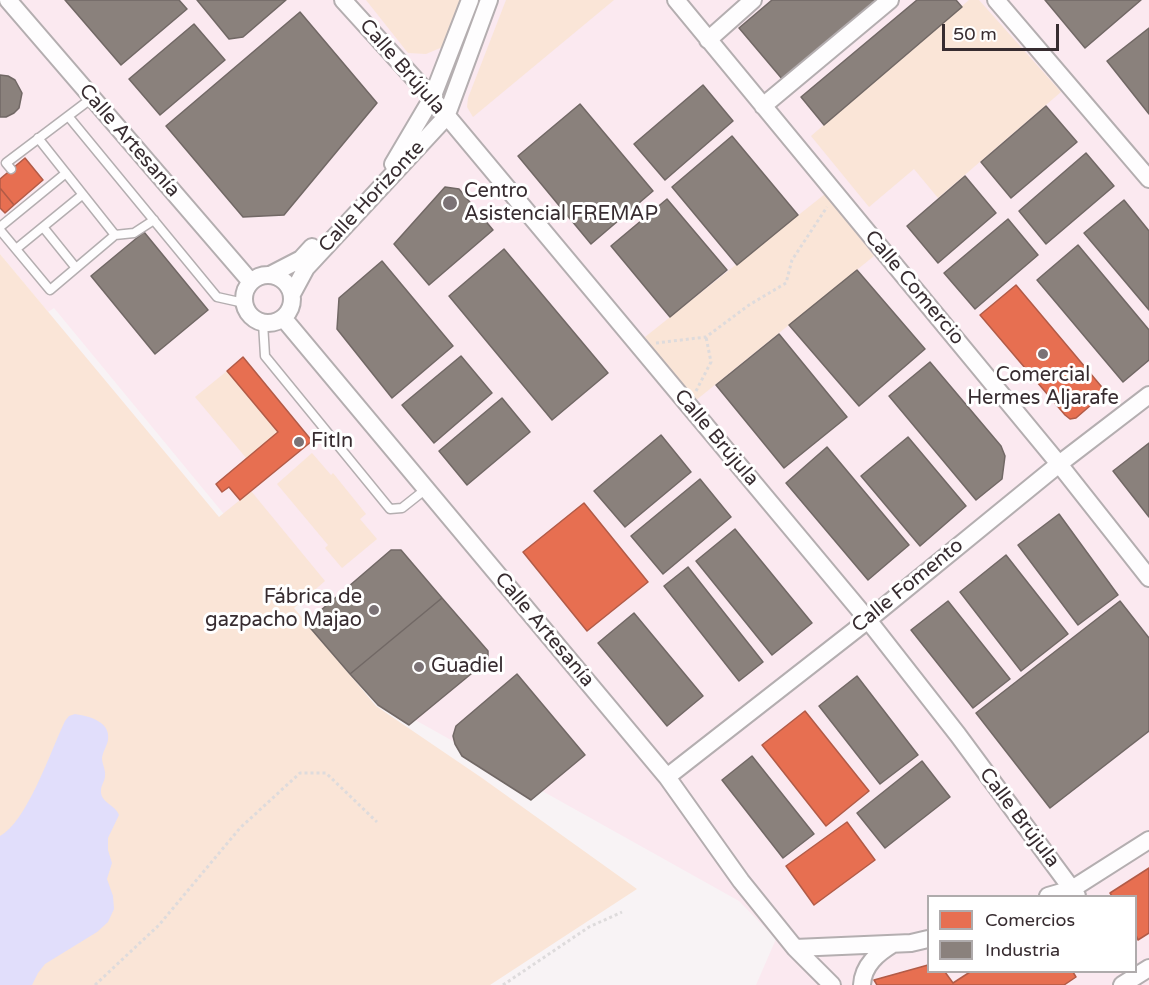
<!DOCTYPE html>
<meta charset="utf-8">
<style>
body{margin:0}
#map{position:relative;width:1149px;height:985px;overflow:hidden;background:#f8f3f5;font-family:"Varela Round",sans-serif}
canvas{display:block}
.legend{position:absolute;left:927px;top:895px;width:210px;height:78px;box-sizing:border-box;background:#fff;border:2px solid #afabac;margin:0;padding:8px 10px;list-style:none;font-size:18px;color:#372c30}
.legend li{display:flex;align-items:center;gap:12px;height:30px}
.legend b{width:30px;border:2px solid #afabac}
.scale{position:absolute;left:942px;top:24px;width:117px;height:27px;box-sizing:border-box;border:3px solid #372c30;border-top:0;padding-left:8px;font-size:18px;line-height:21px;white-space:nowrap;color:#372c30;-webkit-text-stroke:4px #fff;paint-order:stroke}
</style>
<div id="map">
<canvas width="1149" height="985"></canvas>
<ul class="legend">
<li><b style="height:16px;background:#e76f51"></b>Comercios</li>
<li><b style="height:16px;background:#8a817c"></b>Industria</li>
</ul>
<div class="scale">50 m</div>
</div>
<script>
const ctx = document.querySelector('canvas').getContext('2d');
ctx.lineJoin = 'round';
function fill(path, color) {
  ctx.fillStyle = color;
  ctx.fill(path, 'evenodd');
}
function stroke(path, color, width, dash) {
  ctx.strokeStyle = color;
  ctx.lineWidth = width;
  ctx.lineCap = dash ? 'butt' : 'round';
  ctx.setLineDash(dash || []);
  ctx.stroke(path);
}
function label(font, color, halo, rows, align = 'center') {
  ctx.font = font + ' "Varela Round",sans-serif';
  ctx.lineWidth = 6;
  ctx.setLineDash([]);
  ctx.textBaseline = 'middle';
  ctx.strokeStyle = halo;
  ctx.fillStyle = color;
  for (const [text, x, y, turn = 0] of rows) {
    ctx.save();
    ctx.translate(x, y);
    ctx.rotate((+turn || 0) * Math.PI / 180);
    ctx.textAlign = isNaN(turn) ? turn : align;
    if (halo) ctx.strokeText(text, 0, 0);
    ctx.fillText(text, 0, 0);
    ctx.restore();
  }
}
const built = new Path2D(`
 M 0,0 L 1149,0 L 1149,985 L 756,985 L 776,939 L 739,901 L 383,702 L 223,513 L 54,308 L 48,312 L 0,254 ZM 928,896 L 1136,896 L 1136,972 L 928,972 Z`);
const green = new Path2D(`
 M 366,0 L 463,0 L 445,46 L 426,54 L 408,53 Z
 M 506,0 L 614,0 L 473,117 L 467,107 L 468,98 Z
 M 969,0 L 979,0 L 1061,92 L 938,198 L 914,169 L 869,207 L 811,136 Z
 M 825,194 L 874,256 L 695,401 L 645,337 Z
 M 0,254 L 219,517 L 251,491 L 325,581 L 294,608 L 376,706 L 482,778 L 637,889 L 490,985 L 0,985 Z
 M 227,371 L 278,432 L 247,459 L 195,397 Z
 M 312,453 L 331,475 L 333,473 L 366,514 L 360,519 L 377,539 L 342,568 L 325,548 L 328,545 L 277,484 Z`);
const water = new Path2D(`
 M 75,714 C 88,716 111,721 108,740 C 107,746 103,751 102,758 C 102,764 106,770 105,776 C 105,781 101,785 101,790 C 100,803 115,804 119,815 L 108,838 L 108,850 L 112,863 L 107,879 L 113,896 L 114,909 L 108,922 L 97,932 L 45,964 L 38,973 L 32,985 L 0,985 L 0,836 C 27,822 51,750 65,721 L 69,716 Z`);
const shops = new Path2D(`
 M 25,158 L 43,180 L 14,205 L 0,188 L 0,179 Z
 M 0,188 L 14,205 L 5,213 L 0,208 Z
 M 1016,285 L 1106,392 L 1076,418 L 1070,419 L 1065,415 L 980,315 Z
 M 243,357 L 312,441 L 240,500 L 229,487 L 222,492 L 216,484 L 278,432 L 227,371 Z
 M 584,503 L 648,582 L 587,631 L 523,552 Z
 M 805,711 L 869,791 L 826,826 L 762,745 Z
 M 847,822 L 875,860 L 814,905 L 786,866 Z
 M 1149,868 L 1149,933 L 1138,940 L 1136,935 L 1136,896 L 1112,896 L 1110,893 Z
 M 928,965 L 928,972 L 945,972 L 953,983 L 970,972 L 1073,972 L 1076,977 L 1064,985 L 877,985 L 874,980 Z`);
const industry = new Path2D(`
 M 65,0 L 179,0 L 187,9 L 121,65 Z
 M 197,0 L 286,0 L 243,37 L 229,39 Z
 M 772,0 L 878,0 L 783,80 L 739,28 Z
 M 917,0 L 956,0 L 962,7 L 824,125 L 801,97 Z
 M 1045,0 L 1141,0 L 1085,48 Z
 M 300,12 L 377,103 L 284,215 L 243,217 L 166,126 Z
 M 194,24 L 225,60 L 160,115 L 129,79 Z
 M 1149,28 L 1149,114 L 1107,61 Z
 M 0,75 L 8,76 L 15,80 L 22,93 L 19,108 L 14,113 L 6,117 L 0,117 Z
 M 703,85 L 733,121 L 665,180 L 634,144 Z
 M 580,104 L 653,191 L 591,244 L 518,156 Z
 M 1046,106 L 1077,142 L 1011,198 L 981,162 Z
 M 732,136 L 798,215 L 737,265 L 672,187 Z
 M 1086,153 L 1114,186 L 1046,244 L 1019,211 Z
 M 965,176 L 996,213 L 938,263 L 907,226 Z
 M 445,187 L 459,189 L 493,230 L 429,285 L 394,244 Z
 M 667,199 L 727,270 L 670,317 L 611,246 Z
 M 1124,200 L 1149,231 L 1149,310 L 1084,233 Z
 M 1008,219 L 1038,255 L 975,309 L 944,273 Z
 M 144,232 L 208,310 L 155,354 L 91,276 Z
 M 1078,245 L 1149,330 L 1149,360 L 1123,382 L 1037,280 Z
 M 504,249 L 608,373 L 552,420 L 449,296 Z
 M 382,261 L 453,346 L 392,398 L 337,329 L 339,298 Z
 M 857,270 L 925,349 L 859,406 L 789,325 Z
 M 779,334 L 847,417 L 784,468 L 716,385 Z
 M 461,356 L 492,393 L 434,443 L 402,405 Z
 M 930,362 L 1001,446 L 1005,456 L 1002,479 L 976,500 L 889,396 Z
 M 502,398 L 530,432 L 467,485 L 439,451 Z
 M 661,435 L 691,472 L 625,527 L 594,491 Z
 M 908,437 L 966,506 L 920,546 L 861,476 Z
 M 1149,443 L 1149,517 L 1113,471 Z
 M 827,447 L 909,545 L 868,580 L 786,483 Z
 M 700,479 L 731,517 L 663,574 L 631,536 Z
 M 1059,514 L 1118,595 L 1078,625 L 1018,545 Z
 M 735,529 L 812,623 L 772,655 L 696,561 Z
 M 391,550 L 401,550 L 442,598 L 350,674 L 306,623 Z
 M 1006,555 L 1068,634 L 1021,671 L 960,592 Z
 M 688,567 L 763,662 L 739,681 L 664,586 Z
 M 442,598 L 488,651 L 488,660 L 409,725 L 378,705 L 350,674 Z
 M 948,601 L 1010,679 L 973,708 L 911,630 Z
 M 1120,601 L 1149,638 L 1149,731 L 1050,808 L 976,713 Z
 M 634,613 L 703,696 L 667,726 L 598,643 Z
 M 517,674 L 585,755 L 531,800 L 462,756 L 455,744 L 453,736 L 456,726 Z
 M 857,676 L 918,755 L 880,784 L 819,706 Z
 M 752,756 L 814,834 L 783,858 L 722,780 Z
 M 922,761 L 950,797 L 885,848 L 857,813 Z`);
const path = new Path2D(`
 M 656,343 L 706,337 L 749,305 L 786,283 L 792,260 L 827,207
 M 696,391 L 711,362 L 706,337
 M 95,985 L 159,925 L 240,828 L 300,773 L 326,773 L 377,822
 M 503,985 L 589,927 L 622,912`);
const service = new Path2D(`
 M 68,116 L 217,297 L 244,303
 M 38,138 L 115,235 L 134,233 L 154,220
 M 11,169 L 6,163 L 92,98
 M 0,227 L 66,173
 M 43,227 L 76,268
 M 0,230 L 50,290 L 115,235
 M 16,249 L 82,195
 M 263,323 L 265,356 L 390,509 L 402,508 L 426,489`);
const minor = new Path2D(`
 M 8,0 L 251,282
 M 343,0 L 432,98 L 868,620 L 958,735 L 1077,896
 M 676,0 L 1059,464 L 1149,578
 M 996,0 L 1149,179
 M 708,40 L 753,0
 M 763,106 L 890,0
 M 393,164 L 432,98 L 470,0
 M244 299a24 24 0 1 1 48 0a24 24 0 1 1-48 0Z
 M 270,275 L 301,259 L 312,247
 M 292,294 L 306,268 L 446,117 L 489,0
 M 284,319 L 667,777 L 741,881 L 795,948 L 832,985
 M 667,777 L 868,620 L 1059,464 L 1149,395
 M 1048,896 L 1072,889 L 1149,840
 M 795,948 L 911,943 L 928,939
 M 862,985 C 863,965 878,953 893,944
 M 1122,985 L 1149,968`);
const markers = [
 [450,203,8,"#7b7275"],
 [1043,354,6,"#7b7275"],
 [299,442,6,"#7b7275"],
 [374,610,6,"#7b7275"],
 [419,667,6,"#7b7275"]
];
const streetNames = [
 ["Calle Brújula",402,67,49],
 ["Calle Artesanía",129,141,49],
 ["Calle Horizonte",372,197,-47],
 ["Calle Comercio",914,288,50],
 ["Calle Brújula",716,438,50],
 ["Calle Fomento",908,586,-39],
 ["Calle Artesanía",544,630,50],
 ["Calle Brújula",1019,818,53]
];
const poiNames = [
 ["Centro",464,192],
 ["Asistencial FREMAP",464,215],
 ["Comercial",1043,376,"center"],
 ["Hermes Aljarafe",1043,399,"center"],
 ["FitIn",311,442],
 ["Fábrica de",362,598,"right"],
 ["gazpacho Majao",362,621,"right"],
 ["Guadiel",431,667]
];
fill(built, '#fbe9f0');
fill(green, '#fae5d7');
fill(water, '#e1defb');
fill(shops, '#e76f51');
stroke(shops, '#b25b47', 1.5);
fill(industry, '#8a817c');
stroke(industry, '#716865', 1.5);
stroke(service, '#b4aeb0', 11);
stroke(minor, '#b4aeb0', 20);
stroke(path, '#dedbdc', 3, [3, 3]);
stroke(service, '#fefdfe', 8);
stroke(minor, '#fefdfe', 16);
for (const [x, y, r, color] of markers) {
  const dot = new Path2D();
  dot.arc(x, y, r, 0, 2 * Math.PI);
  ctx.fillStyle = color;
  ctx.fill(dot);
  stroke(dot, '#fff', 2);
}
label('20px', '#372c30', '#fff', streetNames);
label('20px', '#372c30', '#fff', poiNames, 'left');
</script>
